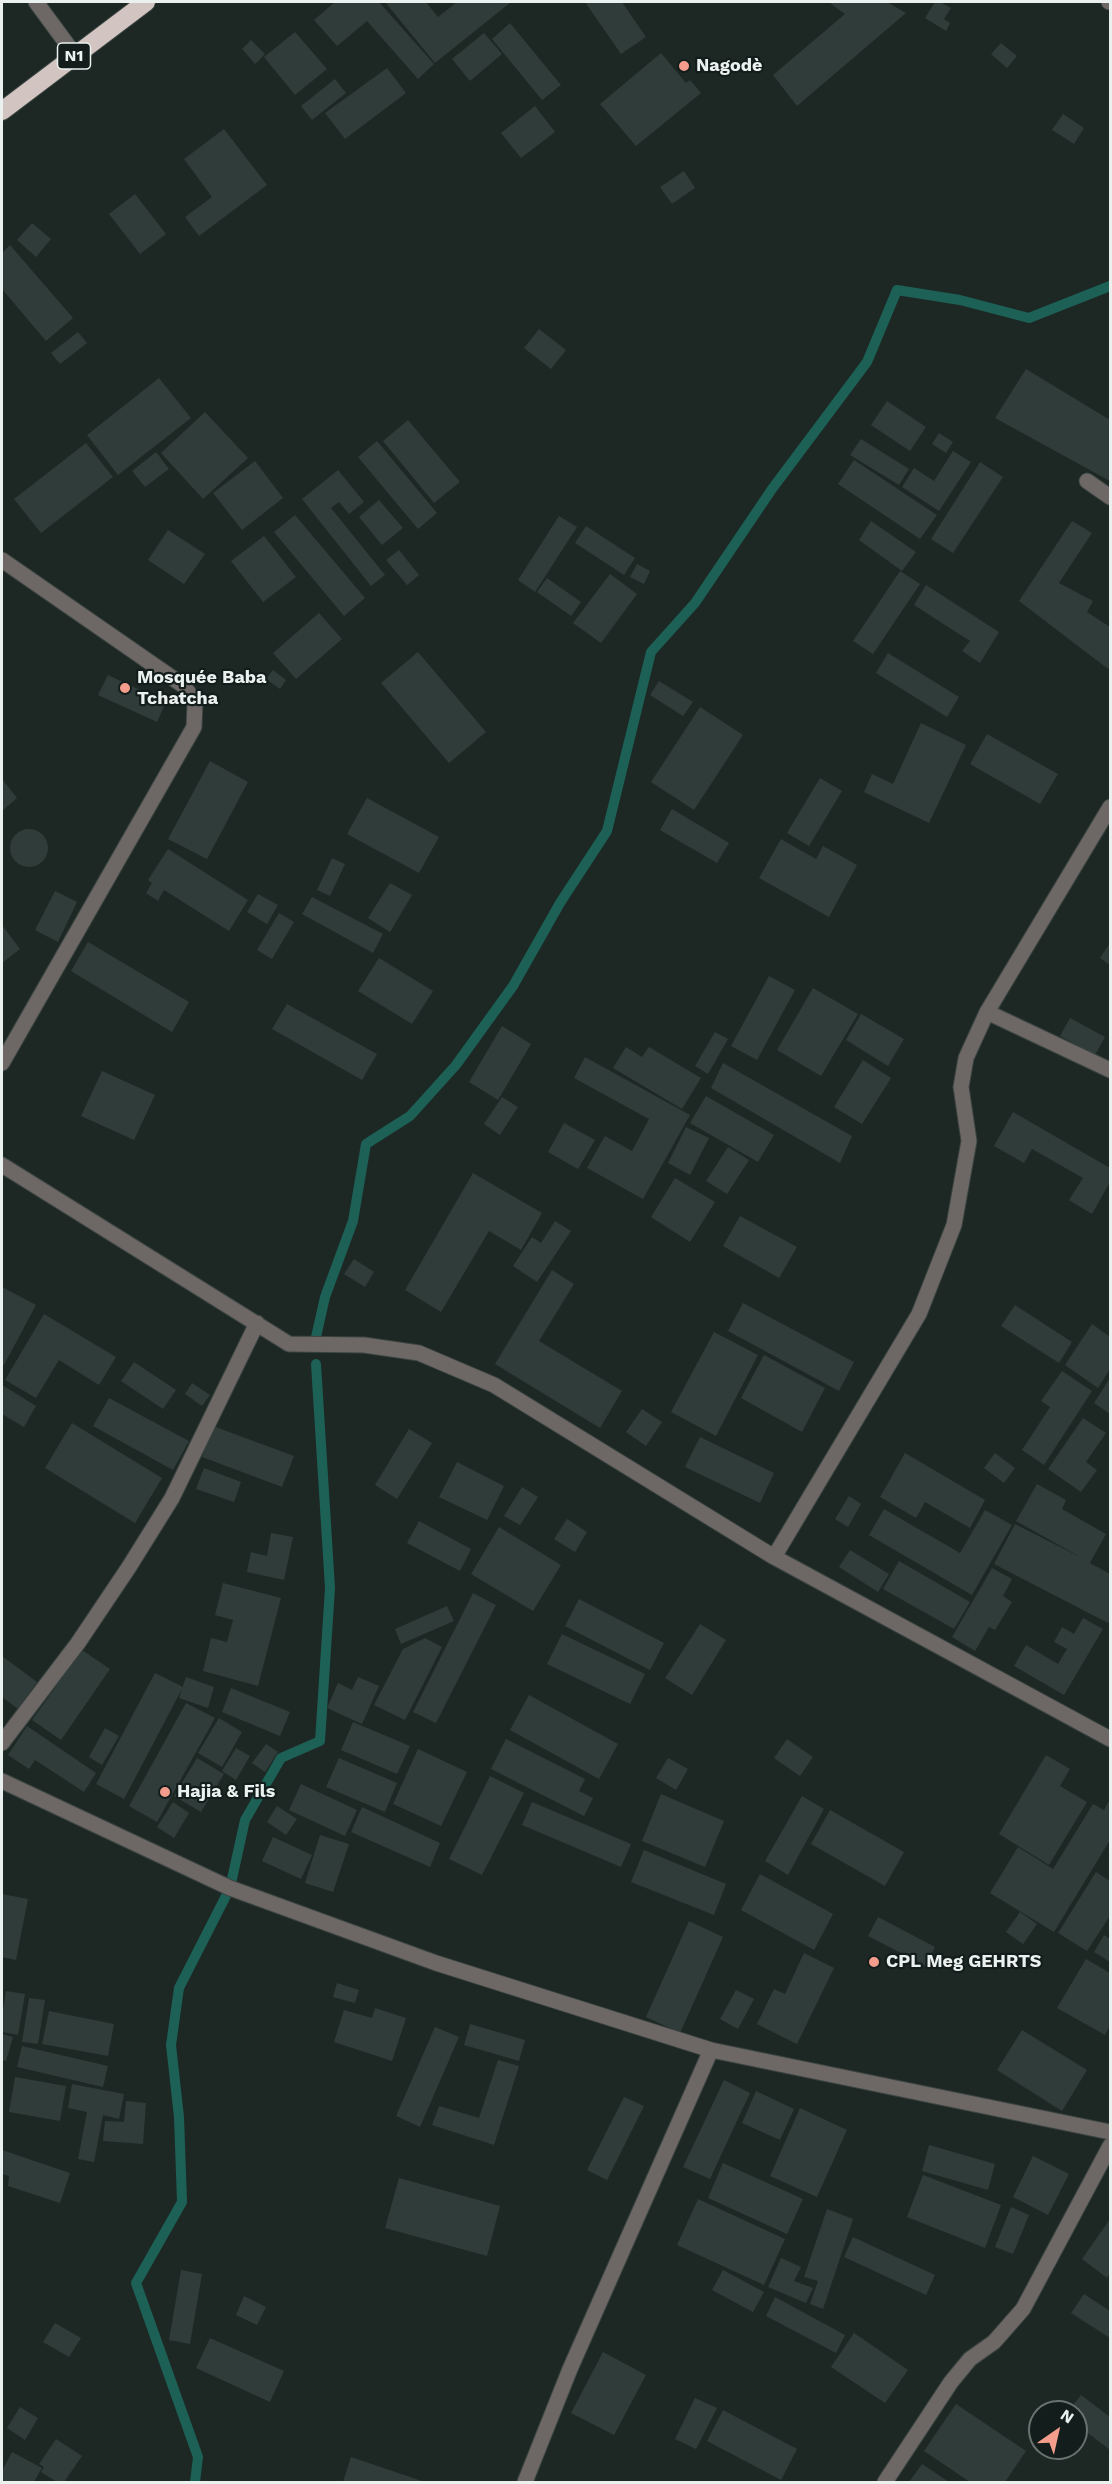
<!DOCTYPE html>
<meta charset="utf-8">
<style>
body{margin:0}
#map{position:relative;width:1112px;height:2484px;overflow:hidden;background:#1d2825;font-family:"Work Sans",sans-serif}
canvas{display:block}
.frame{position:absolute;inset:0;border:3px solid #eaf1ef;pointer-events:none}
.north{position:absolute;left:1028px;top:2400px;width:60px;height:60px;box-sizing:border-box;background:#131e1c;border:2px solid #697270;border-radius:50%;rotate:34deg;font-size:16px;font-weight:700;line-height:24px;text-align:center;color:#eaf1ef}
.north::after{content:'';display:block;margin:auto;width:21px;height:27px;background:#f49d8c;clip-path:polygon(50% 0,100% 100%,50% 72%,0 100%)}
</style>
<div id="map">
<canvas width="1112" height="2484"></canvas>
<div class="frame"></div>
<div class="north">N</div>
</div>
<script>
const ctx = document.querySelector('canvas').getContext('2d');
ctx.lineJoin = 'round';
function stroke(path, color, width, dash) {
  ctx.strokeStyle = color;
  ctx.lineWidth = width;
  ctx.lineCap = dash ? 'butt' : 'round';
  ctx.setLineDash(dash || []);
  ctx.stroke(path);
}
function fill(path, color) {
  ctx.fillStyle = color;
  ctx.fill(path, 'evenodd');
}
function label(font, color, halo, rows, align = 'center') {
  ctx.font = font + ' "Work Sans",sans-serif';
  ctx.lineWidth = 4.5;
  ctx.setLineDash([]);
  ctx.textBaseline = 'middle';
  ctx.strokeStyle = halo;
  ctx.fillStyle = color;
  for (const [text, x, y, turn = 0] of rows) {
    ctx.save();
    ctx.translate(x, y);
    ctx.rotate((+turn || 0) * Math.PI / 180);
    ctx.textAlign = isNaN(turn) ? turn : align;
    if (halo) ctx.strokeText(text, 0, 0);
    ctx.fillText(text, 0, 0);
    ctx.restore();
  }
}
const stream = new Path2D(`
 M 316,1337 L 325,1297 L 353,1221 L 366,1144 L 410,1116 L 456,1065 L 513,986 L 560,903 L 607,831 L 651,652 L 695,603 L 772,489 L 867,362 L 897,290 L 960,300 L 1029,318 L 1110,286
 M 195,2482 L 198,2457 L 136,2283 L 182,2202 L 179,2117 L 171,2045 L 179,1988 L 230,1888 L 245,1820 L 281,1758 L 320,1741 L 330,1588 L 316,1364`);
const building = new Path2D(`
 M 335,2 L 379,2 L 434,64 L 418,79 L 367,21 L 337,46 L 314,20 Z
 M 385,2 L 426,2 L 438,17 L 457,2 L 511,2 L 435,63 Z
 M 585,2 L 622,2 L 646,37 L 621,54 Z
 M 832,2 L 887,2 L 906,13 L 797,106 L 773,75 L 845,14 L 831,4 Z
 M 935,2 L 940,2 L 951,8 L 944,19 L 950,23 L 946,31 L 925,18 Z
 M 510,23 L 561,85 L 542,100 L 492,39 Z
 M 295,32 L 327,69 L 295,95 L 264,57 Z
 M 484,33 L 502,54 L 470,81 L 452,59 Z
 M 251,40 L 265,54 L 255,64 L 242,49 Z
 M 1001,43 L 1017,56 L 1007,68 L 991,54 Z
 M 661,53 L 686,83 L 690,80 L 701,93 L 636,146 L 600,104 Z
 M 387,68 L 406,93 L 345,139 L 325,113 Z
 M 335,79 L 346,93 L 312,120 L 301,106 Z
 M 535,106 L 555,132 L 521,158 L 501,133 Z
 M 1063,114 L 1084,128 L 1074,144 L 1052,130 Z
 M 224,129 L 267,185 L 199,236 L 185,217 L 212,197 L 184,159 Z
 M 684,171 L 695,188 L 672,204 L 660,187 Z
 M 135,194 L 166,234 L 140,254 L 109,214 Z
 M 32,223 L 51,239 L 36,257 L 17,240 Z
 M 10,245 L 73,318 L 46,341 L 2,289 L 2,253 Z
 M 539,329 L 566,350 L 551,369 L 524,348 Z
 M 78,332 L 87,343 L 60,364 L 51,353 Z
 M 1026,369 L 1110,420 L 1110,481 L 995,418 Z
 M 159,378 L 191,418 L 118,475 L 87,435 Z
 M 887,401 L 926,427 L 910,451 L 871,425 Z
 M 205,412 L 248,458 L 203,499 L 161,453 Z
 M 408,420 L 460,482 L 434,503 L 383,441 Z
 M 939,433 L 953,442 L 946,453 L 932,444 Z
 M 861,439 L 909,469 L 899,485 L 850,455 Z
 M 377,441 L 437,513 L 418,529 L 358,457 Z
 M 86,443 L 113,477 L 41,533 L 14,499 Z
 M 953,451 L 971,462 L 939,511 L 902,487 L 914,468 L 934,481 Z
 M 156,452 L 169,469 L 145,487 L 132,471 Z
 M 854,460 L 937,515 L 920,539 L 838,484 Z
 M 255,461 L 283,498 L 242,530 L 213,493 Z
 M 980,462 L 1003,477 L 953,553 L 931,539 Z
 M 338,470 L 364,502 L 349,514 L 339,502 L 331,508 L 385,575 L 371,586 L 302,499 Z
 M 379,500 L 403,528 L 382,545 L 359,517 Z
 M 295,515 L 365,598 L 344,616 L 274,532 Z
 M 559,516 L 577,527 L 535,592 L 518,580 Z
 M 871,521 L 916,552 L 902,571 L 859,540 Z
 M 1072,521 L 1092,533 L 1059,583 L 1093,601 L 1087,612 L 1110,627 L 1110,666 L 1108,669 L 1019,601 Z
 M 586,526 L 635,558 L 624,575 L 575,543 Z
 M 168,530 L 205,554 L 184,584 L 148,560 Z
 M 264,536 L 296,577 L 263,602 L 231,561 Z
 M 399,550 L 419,575 L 407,585 L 386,560 Z
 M 637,564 L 650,571 L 644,584 L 630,577 Z
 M 900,571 L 920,584 L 873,654 L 853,641 Z
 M 610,574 L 637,594 L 601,643 L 573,623 Z
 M 547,578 L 581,602 L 571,616 L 537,592 Z
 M 926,585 L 999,632 L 980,663 L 962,651 L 970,641 L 914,605 Z
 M 319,613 L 342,639 L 296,679 L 273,653 Z
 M 418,652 L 486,732 L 449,763 L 381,683 Z
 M 888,653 L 959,697 L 947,717 L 876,673 Z
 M 273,670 L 286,680 L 280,689 L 266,679 Z
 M 108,675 L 166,702 L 157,722 L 98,695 Z
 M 659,681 L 693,702 L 683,716 L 650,695 Z
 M 700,707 L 743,735 L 694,810 L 651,782 Z
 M 921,723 L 966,745 L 929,823 L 864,792 L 872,774 L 893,784 Z
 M 987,734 L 1058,774 L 1040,804 L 970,764 Z
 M 210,761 L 248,782 L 207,859 L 168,839 Z
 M 820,778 L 842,791 L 809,846 L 787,833 Z
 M 2,779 L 17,798 L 2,811 Z
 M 367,798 L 439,837 L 419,873 L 347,834 Z
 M 672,809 L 729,843 L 717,863 L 660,830 Z
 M10 848a19 19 0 1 1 38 0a19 19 0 1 1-38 0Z
 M 781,839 L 816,859 L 823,846 L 857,865 L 829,917 L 759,878 Z
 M 168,849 L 248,900 L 229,931 L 164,890 L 158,901 L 146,893 L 152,883 L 148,880 Z
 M 332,858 L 345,864 L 330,896 L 317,890 Z
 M 390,883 L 412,895 L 390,932 L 368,918 Z
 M 55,891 L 77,902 L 58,942 L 35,930 Z
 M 258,894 L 278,905 L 267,924 L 247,912 Z
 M 312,897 L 383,934 L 373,953 L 302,914 Z
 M 279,913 L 294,922 L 272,959 L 257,950 Z
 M 2,925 L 20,949 L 2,963 Z
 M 88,942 L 189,1002 L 172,1032 L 71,971 Z
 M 1110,943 L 1110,965 L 1100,958 Z
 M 379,958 L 433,991 L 412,1024 L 358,991 Z
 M 769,976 L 795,990 L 757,1060 L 731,1046 Z
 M 813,988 L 858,1014 L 821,1076 L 777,1050 Z
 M 287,1004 L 377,1054 L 362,1080 L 272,1029 Z
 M 861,1014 L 904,1039 L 888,1066 L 846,1040 Z
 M 1070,1018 L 1105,1037 L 1095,1055 L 1060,1036 Z
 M 502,1026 L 531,1044 L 498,1100 L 469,1082 Z
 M 715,1032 L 728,1039 L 708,1074 L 695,1066 Z
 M 626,1047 L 642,1057 L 649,1047 L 701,1078 L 682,1109 L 613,1068 Z
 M 585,1057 L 690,1115 L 643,1199 L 587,1168 L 605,1136 L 632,1151 L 649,1119 L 574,1078 Z
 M 863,1060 L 891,1078 L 862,1124 L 834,1107 Z
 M 723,1063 L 852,1136 L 840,1163 L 711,1088 Z
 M 102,1071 L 155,1095 L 134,1140 L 81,1116 Z
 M 706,1096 L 774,1135 L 758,1162 L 690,1123 Z
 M 502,1097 L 518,1107 L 500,1135 L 484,1124 Z
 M 1013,1112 L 1110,1168 L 1110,1182 L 1092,1214 L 1069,1200 L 1083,1178 L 1032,1149 L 1024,1163 L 994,1146 Z
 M 564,1123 L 595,1140 L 578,1169 L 548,1152 Z
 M 686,1127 L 709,1138 L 690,1175 L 668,1163 Z
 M 728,1147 L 749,1160 L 727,1194 L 706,1181 Z
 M 473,1173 L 542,1213 L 521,1250 L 489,1231 L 441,1312 L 405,1290 Z
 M 675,1178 L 715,1202 L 690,1242 L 651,1217 Z
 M 740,1216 L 797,1247 L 779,1278 L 723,1246 Z
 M 555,1221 L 571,1231 L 537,1282 L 513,1266 L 532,1237 L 541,1243 Z
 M 354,1259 L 374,1272 L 365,1287 L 344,1274 Z
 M 552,1270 L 574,1284 L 539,1341 L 622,1391 L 600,1428 L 495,1364 Z
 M 2,1287 L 36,1305 L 4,1365 L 2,1364 Z
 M 743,1303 L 854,1362 L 839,1391 L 728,1331 Z
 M 1015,1305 L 1072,1342 L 1059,1363 L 1001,1326 Z
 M 44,1314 L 116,1357 L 99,1385 L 59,1360 L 36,1398 L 5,1380 Z
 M 1092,1324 L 1110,1337 L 1110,1369 L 1098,1388 L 1065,1365 Z
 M 714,1332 L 758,1355 L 716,1436 L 671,1412 Z
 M 764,1355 L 825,1388 L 802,1432 L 741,1398 Z
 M 134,1362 L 176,1390 L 163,1409 L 121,1381 Z
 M 1062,1371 L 1092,1391 L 1044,1465 L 1022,1450 L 1050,1407 L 1041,1401 Z
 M 1110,1378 L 1110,1414 L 1094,1403 Z
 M 192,1383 L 210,1395 L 202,1406 L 185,1394 Z
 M 2,1385 L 36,1406 L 24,1427 L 2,1414 Z
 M 109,1398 L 189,1441 L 173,1470 L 93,1426 Z
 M 642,1409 L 662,1422 L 646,1446 L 626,1432 Z
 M 1083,1418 L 1106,1433 L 1086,1462 L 1097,1470 L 1081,1492 L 1048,1469 Z
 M 72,1423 L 162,1478 L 135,1523 L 45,1468 Z
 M 213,1426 L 294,1456 L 282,1487 L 202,1457 Z
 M 409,1429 L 432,1443 L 397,1499 L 375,1485 Z
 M 700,1437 L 774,1473 L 760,1503 L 685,1467 Z
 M 905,1453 L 985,1500 L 970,1528 L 925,1502 L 916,1518 L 880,1497 Z
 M 995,1453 L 1015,1468 L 1004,1483 L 984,1468 Z
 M 457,1462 L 504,1486 L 487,1520 L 439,1497 Z
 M 204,1468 L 241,1482 L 234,1502 L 196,1489 Z
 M 1037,1484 L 1066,1500 L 1062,1509 L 1106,1534 L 1090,1563 L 1110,1574 L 1110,1619 L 1108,1623 L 994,1564 L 1015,1524 L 1082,1558 L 1016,1521 Z
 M 522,1487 L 538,1497 L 520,1525 L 504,1516 Z
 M 849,1496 L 861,1504 L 848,1527 L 835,1519 Z
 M 884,1509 L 960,1553 L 985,1510 L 1012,1525 L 972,1595 L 869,1535 Z
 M 567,1519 L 587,1532 L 575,1552 L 554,1539 Z
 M 419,1521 L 471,1549 L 460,1571 L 407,1543 Z
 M 499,1527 L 561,1565 L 533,1611 L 471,1574 Z
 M 271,1533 L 293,1537 L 284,1580 L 247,1572 L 251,1552 L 267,1556 Z
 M 850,1550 L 889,1574 L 878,1592 L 839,1567 Z
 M 899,1561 L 970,1602 L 954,1629 L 883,1589 Z
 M 992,1568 L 1012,1579 L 1003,1596 L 1012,1602 L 995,1630 L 989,1627 L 975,1651 L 952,1637 Z
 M 223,1583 L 281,1598 L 258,1686 L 203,1671 L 211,1638 L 227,1642 L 233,1620 L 215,1615 Z
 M 473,1593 L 496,1605 L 436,1723 L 413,1712 Z
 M 579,1599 L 664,1643 L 650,1670 L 565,1626 Z
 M 447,1606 L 454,1621 L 401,1644 L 395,1629 Z
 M 1083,1618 L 1103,1629 L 1064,1695 L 1014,1666 L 1026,1645 L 1058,1664 L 1067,1649 L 1054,1642 L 1062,1627 L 1074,1634 Z
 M 700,1624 L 726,1640 L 692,1695 L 665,1678 Z
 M 562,1634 L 645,1674 L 630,1704 L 547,1664 Z
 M 425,1638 L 442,1647 L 405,1720 L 374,1705 L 403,1649 Z
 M 82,1650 L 110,1669 L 61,1740 L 32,1720 Z
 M 2,1656 L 37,1682 L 18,1709 L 2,1697 Z
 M 155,1673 L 183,1687 L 124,1799 L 96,1784 Z
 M 186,1677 L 214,1687 L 208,1708 L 179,1698 Z
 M 358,1677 L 379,1686 L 362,1724 L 327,1708 L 338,1683 L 352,1690 Z
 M 231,1688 L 290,1712 L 280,1736 L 222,1712 Z
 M 529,1695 L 618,1744 L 599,1779 L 510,1730 Z
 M 186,1703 L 215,1718 L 157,1822 L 129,1806 Z
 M 219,1718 L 242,1732 L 222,1767 L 198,1753 Z
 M 353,1722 L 410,1746 L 397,1774 L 341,1750 Z
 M 27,1726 L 96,1773 L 84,1792 L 35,1760 L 29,1769 L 8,1755 Z
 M 105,1728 L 119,1736 L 102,1765 L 89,1757 Z
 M 506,1739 L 585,1779 L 579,1791 L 593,1798 L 584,1816 L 491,1769 Z
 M 787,1739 L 813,1757 L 800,1776 L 774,1758 Z
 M 266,1744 L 278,1752 L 265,1772 L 252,1763 Z
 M 236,1748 L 250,1756 L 236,1780 L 222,1771 Z
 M 418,1749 L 467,1772 L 441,1826 L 393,1804 Z
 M 1046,1755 L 1070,1769 L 1060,1786 L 1087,1802 L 1049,1865 L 999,1834 Z
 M 197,1758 L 224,1774 L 201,1812 L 174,1796 Z
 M 339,1758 L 397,1783 L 385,1812 L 326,1787 Z
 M 668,1758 L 688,1769 L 676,1790 L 656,1778 Z
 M 490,1776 L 524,1793 L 482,1875 L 449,1859 Z
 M 301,1784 L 357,1810 L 345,1836 L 289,1810 Z
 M 661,1794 L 724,1821 L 705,1867 L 642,1841 Z
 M 802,1796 L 824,1809 L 788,1875 L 765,1861 Z
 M 1110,1799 L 1110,1840 L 1054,1932 L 990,1893 L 1018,1847 L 1053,1869 L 1093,1804 L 1104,1810 Z
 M 173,1802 L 189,1813 L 174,1838 L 157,1827 Z
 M 532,1802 L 631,1844 L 621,1867 L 522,1825 Z
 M 277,1806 L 297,1819 L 286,1835 L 267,1822 Z
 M 362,1807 L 440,1843 L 430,1867 L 351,1832 Z
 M 830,1810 L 904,1852 L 885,1886 L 811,1844 Z
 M 320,1835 L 349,1844 L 333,1892 L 305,1883 Z
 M 273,1837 L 312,1855 L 301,1879 L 262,1861 Z
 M 644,1850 L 726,1884 L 714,1915 L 631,1882 Z
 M 1096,1872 L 1110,1881 L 1110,1916 L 1087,1951 L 1058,1933 Z
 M 760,1874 L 833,1914 L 814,1950 L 741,1910 Z
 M 2,1894 L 28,1899 L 16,1960 L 2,1957 Z
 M 1020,1912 L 1037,1924 L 1023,1944 L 1006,1932 Z
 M 878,1917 L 935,1947 L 926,1966 L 868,1936 Z
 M 689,1921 L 723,1937 L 680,2033 L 646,2017 Z
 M 1104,1935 L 1110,1939 L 1110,1962 L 1094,1952 Z
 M 804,1953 L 834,1968 L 797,2044 L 757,2024 L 774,1989 L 785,1994 Z
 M 1086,1959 L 1110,1973 L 1110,2026 L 1105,2035 L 1057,2008 Z
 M 337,1983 L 359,1990 L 355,2003 L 333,1997 Z
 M 736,1990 L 754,1999 L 738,2029 L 720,2019 Z
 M 6,1991 L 25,1994 L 18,2035 L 2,2032 L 2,2016 Z
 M 29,1998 L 45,2000 L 38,2044 L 22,2042 Z
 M 375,2008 L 406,2018 L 392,2061 L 334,2042 L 344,2010 L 372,2018 Z
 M 49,2011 L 114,2024 L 108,2056 L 42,2044 Z
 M 470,2024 L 525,2040 L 519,2061 L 464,2045 Z
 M 435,2027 L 459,2037 L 420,2127 L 396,2116 Z
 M 1022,2030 L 1087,2070 L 1062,2111 L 997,2070 Z
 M 2,2034 L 13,2037 L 6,2061 L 2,2060 Z
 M 22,2046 L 108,2066 L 103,2087 L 17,2067 Z
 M 498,2060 L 519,2066 L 494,2145 L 432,2125 L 439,2106 L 479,2118 Z
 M 15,2077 L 66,2086 L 60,2121 L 9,2112 Z
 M 724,2080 L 750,2093 L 710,2179 L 683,2167 Z
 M 72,2084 L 124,2094 L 119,2119 L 103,2115 L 94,2162 L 78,2159 L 87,2112 L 68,2108 Z
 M 756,2091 L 794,2109 L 780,2140 L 742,2123 Z
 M 624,2097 L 644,2106 L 607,2180 L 587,2170 Z
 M 126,2101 L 146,2103 L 143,2144 L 103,2141 L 105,2121 L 124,2122 Z
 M 800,2108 L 847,2130 L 817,2197 L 770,2176 Z
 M 929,2145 L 995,2164 L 988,2190 L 922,2171 Z
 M 2,2150 L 70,2173 L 60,2203 L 8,2186 L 9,2176 L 2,2174 Z
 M 1033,2156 L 1069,2174 L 1048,2215 L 1013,2197 Z
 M 723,2163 L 803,2199 L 787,2234 L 708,2198 Z
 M 923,2175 L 1001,2205 L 985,2248 L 907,2217 Z
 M 399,2178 L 500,2206 L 487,2256 L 385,2228 Z
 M 698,2199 L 785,2239 L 764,2285 L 677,2245 Z
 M 1011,2207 L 1029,2215 L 1013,2254 L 995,2247 Z
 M 827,2209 L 853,2219 L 823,2309 L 810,2304 L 818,2281 L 804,2277 Z
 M 1110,2219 L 1110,2273 L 1107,2278 L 1082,2259 Z
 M 853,2237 L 935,2275 L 926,2295 L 844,2257 Z
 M 781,2258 L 801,2267 L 794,2281 L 813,2288 L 806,2303 L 768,2287 Z
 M 181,2270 L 202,2274 L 190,2344 L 169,2340 Z
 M 723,2270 L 764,2292 L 753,2312 L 712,2290 Z
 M 1084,2294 L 1110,2311 L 1110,2338 L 1071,2313 Z
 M 244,2296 L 266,2307 L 257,2325 L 236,2315 Z
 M 775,2297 L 845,2335 L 836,2353 L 766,2316 Z
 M 55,2323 L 81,2338 L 69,2357 L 43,2342 Z
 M 854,2333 L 908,2370 L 885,2403 L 831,2367 Z
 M 210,2338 L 284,2371 L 270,2402 L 196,2368 Z
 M 603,2352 L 646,2375 L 614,2435 L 571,2413 Z
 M 1081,2395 L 1110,2417 L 1110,2450 L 1076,2424 L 1076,2412 L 1068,2412 Z
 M 695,2398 L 717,2408 L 696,2449 L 675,2439 Z
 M 956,2404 L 1026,2451 L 1005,2482 L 970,2482 L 924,2451 Z
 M 20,2407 L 38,2418 L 25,2440 L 7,2428 Z
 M 723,2410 L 797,2449 L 781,2480 L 707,2441 Z
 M 56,2439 L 82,2456 L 64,2482 L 57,2482 L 41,2472 L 44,2467 L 39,2464 Z
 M 12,2452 L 42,2468 L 34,2482 L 2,2482 L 2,2471 Z
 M 351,2457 L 425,2482 L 343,2482 Z
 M 922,2464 L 949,2482 L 909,2482 Z`);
const street = new Path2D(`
 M 36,2 L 75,55
 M 1109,2 L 1110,2
 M 1087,481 L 1110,497
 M 2,560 L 184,686 L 195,702 L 194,727 L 2,1063
 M 987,1012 L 1110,1070
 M 2,1165 L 289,1344 L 364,1345 L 419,1353 L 494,1385 L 774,1557 L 1110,1739
 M 774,1557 L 919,1314 L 954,1225 L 969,1141 L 961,1087 L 966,1058 L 987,1012 L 1110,807
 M 2,1743 L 78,1643 L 129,1567 L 172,1498 L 257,1323
 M 2,1781 L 230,1888 L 436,1963 L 711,2050 L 1110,2132
 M 525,2482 L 570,2369 L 711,2050
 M 885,2482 L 951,2382 L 970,2359 L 994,2342 L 1023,2309 L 1110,2146`);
const highway = new Path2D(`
 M 2,111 L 146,2`);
const markers = [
 [684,66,6,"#f49d8c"],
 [125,688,6,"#f49d8c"],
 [165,1792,6,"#f49d8c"],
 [874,1962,6,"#f49d8c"]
];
const shields = [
 [74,56,33]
];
const shieldNames = [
 ["N1",74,56]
];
const poiNames = [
 ["Nagodè",696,66],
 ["Mosquée Baba",137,678],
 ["Tchatcha",137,699],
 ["Hajia & Fils",177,1792],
 ["CPL Meg GEHRTS",886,1962]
];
stroke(stream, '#1d6055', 10);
fill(building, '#303c39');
stroke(street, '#3a4441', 17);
stroke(highway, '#3a4441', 20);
stroke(street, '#6d6766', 15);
stroke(highway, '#d2c4c1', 18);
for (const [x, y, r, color] of markers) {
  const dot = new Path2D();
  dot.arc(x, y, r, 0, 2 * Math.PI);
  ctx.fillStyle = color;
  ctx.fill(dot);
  stroke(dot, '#131e1c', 2);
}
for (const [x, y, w] of shields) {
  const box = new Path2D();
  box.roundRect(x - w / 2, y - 13, w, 26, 4.5);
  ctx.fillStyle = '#131e1c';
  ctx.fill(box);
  stroke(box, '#eaf1ef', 1.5);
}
label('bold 16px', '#eaf1ef', null, shieldNames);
label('bold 18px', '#eaf1ef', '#131e1c', poiNames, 'left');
</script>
